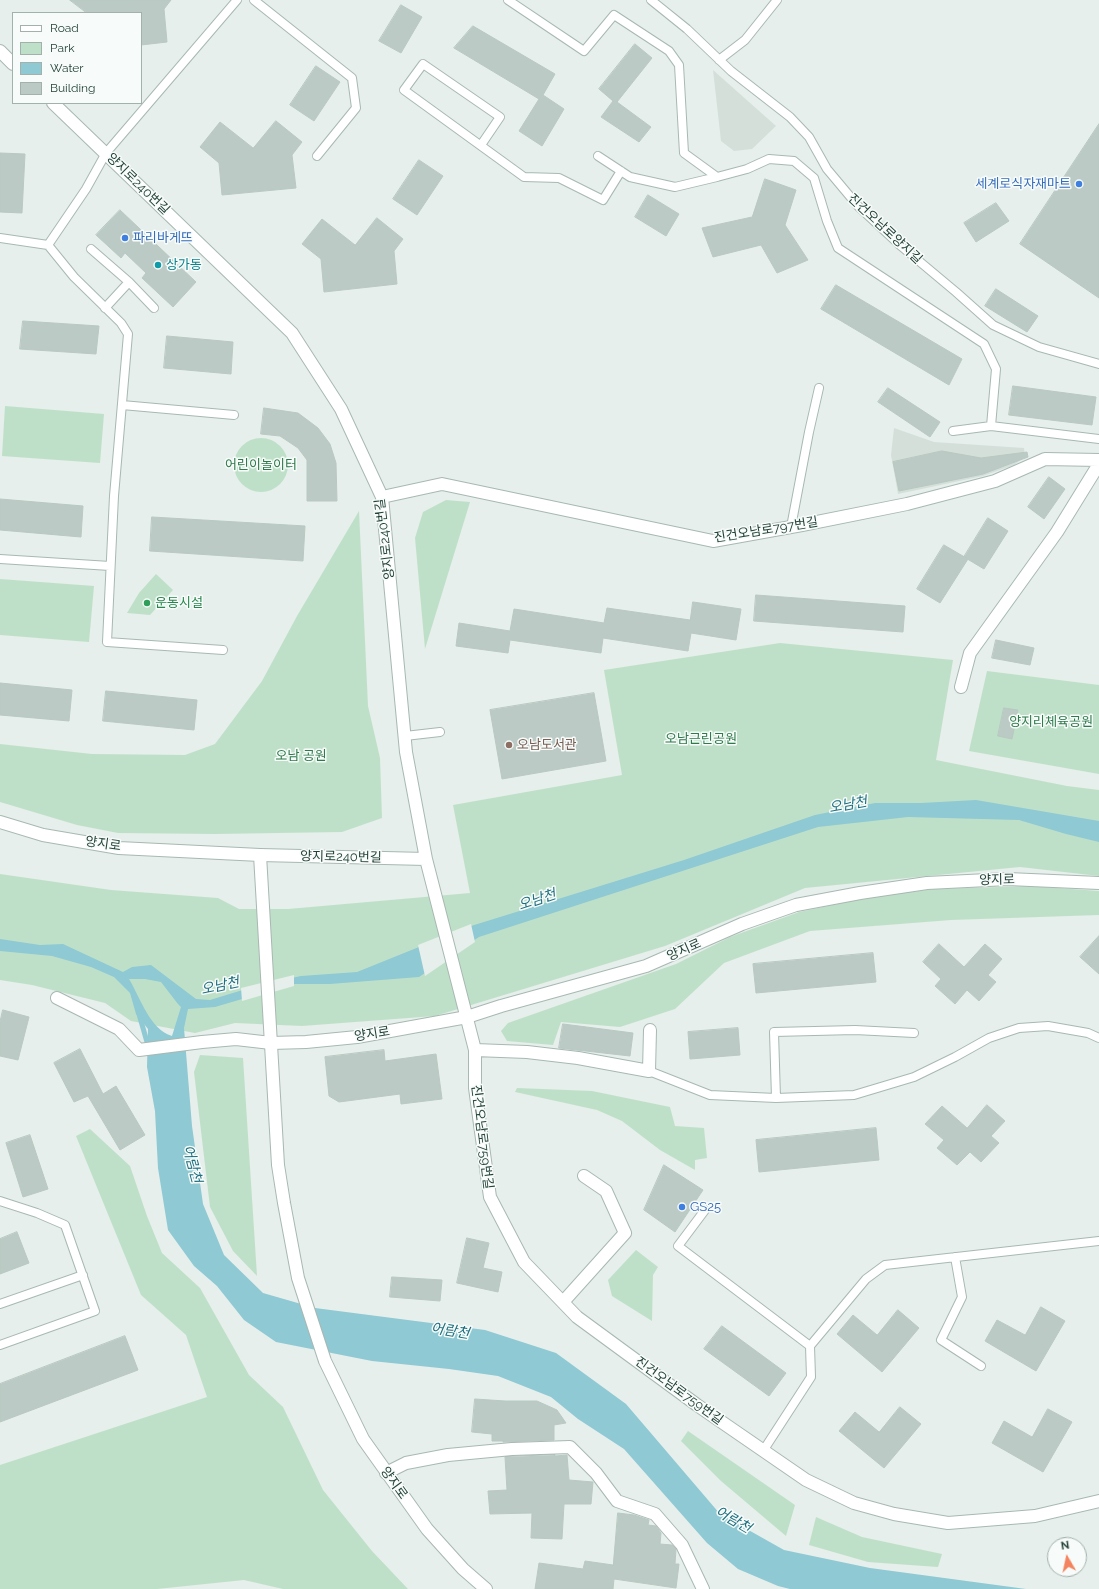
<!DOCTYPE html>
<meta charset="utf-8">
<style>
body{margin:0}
#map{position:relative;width:1099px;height:1589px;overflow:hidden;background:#e6efeb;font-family:Raleway,sans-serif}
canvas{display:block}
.legend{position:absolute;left:12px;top:12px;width:130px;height:92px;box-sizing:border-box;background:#f7fbf9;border:1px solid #a3b1ad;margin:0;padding:5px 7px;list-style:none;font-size:12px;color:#24423a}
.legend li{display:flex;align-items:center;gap:8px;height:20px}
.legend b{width:20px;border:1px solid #a3b1ad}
.north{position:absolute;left:1047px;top:1537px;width:40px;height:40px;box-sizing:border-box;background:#f7fbf9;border:1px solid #a3b1ad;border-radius:50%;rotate:351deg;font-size:11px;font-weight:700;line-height:16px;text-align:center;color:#24423a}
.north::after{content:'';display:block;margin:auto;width:14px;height:18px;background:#f4845f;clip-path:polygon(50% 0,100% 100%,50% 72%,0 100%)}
</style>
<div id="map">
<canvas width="1099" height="1589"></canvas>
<ul class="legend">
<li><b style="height:5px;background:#fff"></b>Road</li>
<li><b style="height:11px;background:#bfe0c8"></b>Park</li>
<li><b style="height:11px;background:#8ec9d4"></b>Water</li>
<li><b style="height:11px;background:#bbcac4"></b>Building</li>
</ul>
<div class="north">N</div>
</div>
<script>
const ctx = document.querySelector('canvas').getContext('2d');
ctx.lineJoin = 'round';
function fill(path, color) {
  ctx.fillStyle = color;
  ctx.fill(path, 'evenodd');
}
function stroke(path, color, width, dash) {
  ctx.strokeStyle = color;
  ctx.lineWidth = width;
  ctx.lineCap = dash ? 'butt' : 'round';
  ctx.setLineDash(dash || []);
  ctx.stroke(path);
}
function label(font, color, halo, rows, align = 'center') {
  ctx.font = font + ' Raleway,"Noto Sans KR",sans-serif';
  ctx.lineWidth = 3;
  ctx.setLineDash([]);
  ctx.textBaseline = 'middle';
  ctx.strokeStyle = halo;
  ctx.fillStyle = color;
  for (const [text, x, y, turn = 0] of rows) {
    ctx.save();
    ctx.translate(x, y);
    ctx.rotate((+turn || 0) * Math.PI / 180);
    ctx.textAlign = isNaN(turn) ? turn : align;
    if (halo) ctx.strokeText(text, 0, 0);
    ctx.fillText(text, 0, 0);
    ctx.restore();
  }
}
const built = new Path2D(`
 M 713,70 L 776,126 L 752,149 L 734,151 L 721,141 Z
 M 894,428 L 934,442 L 1024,448 L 1025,457 L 1014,465 L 983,476 L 898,494 L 891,455 Z`);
const green = new Path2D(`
 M 5,406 L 104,414 L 100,463 L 2,456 Z
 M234 465a27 27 0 1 1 54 0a27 27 0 1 1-54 0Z
 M 446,500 L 470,502 L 425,649 L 415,538 L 423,512 Z
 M 359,511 L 368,706 L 380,758 L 382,818 L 342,832 L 215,834 L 118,833 L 77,825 L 0,802 L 0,744 L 92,754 L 185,755 L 215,744 L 262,681 L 297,616 Z
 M 156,574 L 173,590 L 150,615 L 127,613 L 139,593 Z
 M 0,579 L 94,586 L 89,642 L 0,635 Z
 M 780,643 L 953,660 L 936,760 L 1067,786 L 1099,790 L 1099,876 L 1020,867 L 805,888 L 665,946 L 435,1016 L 302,1026 L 235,1023 L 195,1033 L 131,1021 L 105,1003 L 32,985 L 0,980 L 0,874 L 111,890 L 218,898 L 239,909 L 288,909 L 470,893 L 453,805 L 622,775 L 604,670 Z
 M 987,671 L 1099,685 L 1099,774 L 969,751 Z
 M 1031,886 L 1099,891 L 1099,915 L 951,920 L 810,931 L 724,963 L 675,1009 L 620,1027 L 561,1022 L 553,1045 L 507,1041 L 501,1031 L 508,1023 L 676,964 L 730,937 L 799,912 L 870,897 L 934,889 Z
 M 200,1055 L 243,1058 L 257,1276 L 233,1251 L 210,1207 L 194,1072 Z
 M 517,1088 L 592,1091 L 670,1107 L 675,1126 L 704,1128 L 707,1158 L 695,1160 L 695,1170 L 660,1150 L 622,1121 L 597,1110 L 515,1092 Z
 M 90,1129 L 130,1166 L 147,1216 L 162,1253 L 200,1288 L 249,1375 L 283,1407 L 323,1490 L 372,1551 L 408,1589 L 283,1589 L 244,1580 L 157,1589 L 0,1589 L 0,1465 L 207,1397 L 186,1335 L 141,1295 L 76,1136 Z
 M 636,1250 L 658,1267 L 653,1275 L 652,1321 L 612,1296 L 608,1280 Z
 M 688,1431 L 795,1505 L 786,1536 L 721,1481 L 681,1441 Z
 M 816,1517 L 862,1537 L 942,1554 L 938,1567 L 868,1562 L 809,1545 Z`);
const water = new Path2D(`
 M 976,800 L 1099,821 L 1099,842 L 1066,834 L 1019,820 L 908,817 L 818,827 L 479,937 L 419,977 L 330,984 L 293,984 L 215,1007 L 188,1009 L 184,1028 L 192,1126 L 203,1204 L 224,1255 L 263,1293 L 315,1308 L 485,1330 L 556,1353 L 626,1404 L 720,1514 L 784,1550 L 870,1568 L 1026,1589 L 790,1589 L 778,1586 L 738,1569 L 707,1543 L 624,1449 L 578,1419 L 551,1397 L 498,1376 L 449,1369 L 372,1361 L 276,1342 L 244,1320 L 217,1286 L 194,1266 L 168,1230 L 158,1168 L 155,1111 L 147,1067 L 148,1029 L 136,1014 L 130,993 L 114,977 L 91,967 L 52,956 L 0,951 L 0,939 L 40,945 L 63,944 L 123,972 L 132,967 L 151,965 L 196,999 L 210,1000 L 259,985 L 301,976 L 357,972 L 471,926 L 684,860 L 815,815 L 875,803 L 921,803 ZM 129,979 L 145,979 L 161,982 L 178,1004 L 181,1007 L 172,1036 C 150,1030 140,997 129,979 Z`);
const pier = new Path2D(`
 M 471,924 L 475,942 L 425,976 L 418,945 Z
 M 294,975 L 294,986 L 242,1001 L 241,988 Z`);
const stream = new Path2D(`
 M 139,1014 L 149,1049`);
const building = new Path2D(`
 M 70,0 L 171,0 L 164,9 L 167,42 L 141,45 L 141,13 L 87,13 Z
 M 401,5 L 422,17 L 401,53 L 379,41 Z
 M 473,26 L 555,74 L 543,95 L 564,109 L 542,146 L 519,131 L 539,99 L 454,48 Z
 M 635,44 L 652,58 L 617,102 L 651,127 L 639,142 L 601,117 L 613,101 L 599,89 Z
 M 316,66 L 340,82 L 314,121 L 290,105 Z
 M 276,121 L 302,142 L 292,155 L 296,188 L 222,195 L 219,163 L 200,147 L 220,122 L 253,148 Z
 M 1099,124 L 1099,298 L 1020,244 Z
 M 0,153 L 25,154 L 22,213 L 0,212 Z
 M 419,160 L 443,176 L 417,215 L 393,199 Z
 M 765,179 L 796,190 L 785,225 L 808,260 L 777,273 L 761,245 L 713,257 L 702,228 L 752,217 Z
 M 648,195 L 679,214 L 666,236 L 635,217 Z
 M 996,203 L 1009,221 L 976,242 L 964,223 Z
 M 120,210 L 196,282 L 173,307 L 142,278 L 146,273 L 125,253 L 121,258 L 96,235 Z
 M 377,218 L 403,239 L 394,251 L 397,284 L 324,292 L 321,259 L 302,244 L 322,219 L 355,245 Z
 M 836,285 L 962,359 L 949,385 L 821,309 Z
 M 996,289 L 1038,316 L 1027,332 L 985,306 Z
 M 23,321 L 99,326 L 96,354 L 20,349 Z
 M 167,336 L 233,342 L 231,374 L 164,368 Z
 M 1013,386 L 1096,397 L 1092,425 L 1009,415 Z
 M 888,388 L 940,422 L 930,437 L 878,402 Z
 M 264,408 L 298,413 L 318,428 L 330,444 L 336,463 L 337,501 L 307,501 L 307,460 L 298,448 L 280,436 L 261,434 Z
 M 942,451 L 981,458 L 1027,452 L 1028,457 L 983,474 L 899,491 L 893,462 Z
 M 1049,477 L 1065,489 L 1044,519 L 1028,507 Z
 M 0,499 L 83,506 L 81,537 L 0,530 Z
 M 152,517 L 305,526 L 303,561 L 150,551 Z
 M 988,518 L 1008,531 L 984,569 L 964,557 Z
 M 944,545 L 968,559 L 940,603 L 917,589 Z
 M 756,595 L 905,606 L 903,632 L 754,621 Z
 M 693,602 L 741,609 L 736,640 L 691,633 L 688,651 L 603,638 L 601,653 L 510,640 L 508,653 L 456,646 L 459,623 L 510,631 L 514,609 L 604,623 L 607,608 L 690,620 Z
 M 996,640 L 1034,648 L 1030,665 L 992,658 Z
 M 0,683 L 72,690 L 69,721 L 0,715 Z
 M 106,691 L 197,700 L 194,730 L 103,721 Z
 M 594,693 L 606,761 L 502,779 L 490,710 Z
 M 1004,708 L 1018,710 L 1012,739 L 998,736 Z
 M 1099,936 L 1099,974 L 1080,957 Z
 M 939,944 L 964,967 L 985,944 L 1002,959 L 988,975 L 996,982 L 979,1001 L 967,990 L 955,1004 L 935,986 L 941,979 L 923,962 Z
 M 873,953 L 876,982 L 756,993 L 753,964 Z
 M 3,1010 L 29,1017 L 18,1060 L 0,1056 L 0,1022 Z
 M 563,1024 L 633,1033 L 630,1056 L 559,1048 Z
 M 738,1028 L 740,1055 L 690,1059 L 688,1032 Z
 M 80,1049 L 103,1094 L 116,1086 L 145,1135 L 120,1150 L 88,1096 L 74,1102 L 54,1063 Z
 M 384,1050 L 385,1061 L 436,1054 L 442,1099 L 401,1104 L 400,1094 L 339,1102 L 329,1096 L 325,1057 Z
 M 987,1105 L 1005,1121 L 991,1136 L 999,1143 L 981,1162 L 970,1152 L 957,1165 L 937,1148 L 944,1140 L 925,1124 L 942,1106 L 967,1128 Z
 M 876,1128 L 879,1160 L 759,1172 L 756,1140 Z
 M 30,1135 L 48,1189 L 23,1197 L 6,1143 Z
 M 664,1165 L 703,1190 L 675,1232 L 644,1210 Z
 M 17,1232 L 29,1263 L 0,1274 L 0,1239 Z
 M 467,1238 L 489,1243 L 483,1268 L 502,1272 L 498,1292 L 457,1283 Z
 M 392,1277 L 442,1280 L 440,1301 L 390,1297 Z
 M 1041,1307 L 1065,1321 L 1036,1371 L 985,1341 L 997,1320 L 1025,1335 Z
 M 898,1310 L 919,1328 L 882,1372 L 837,1334 L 853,1315 L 877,1335 Z
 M 722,1326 L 786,1373 L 769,1396 L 704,1349 Z
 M 125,1336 L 138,1370 L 0,1422 L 0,1384 Z
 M 475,1399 L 505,1401 L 537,1401 L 557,1410 L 566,1423 L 554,1425 L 554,1440 L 503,1442 L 503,1441 L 492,1441 L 492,1434 L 472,1432 Z
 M 900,1407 L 921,1424 L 884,1468 L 839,1431 L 855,1412 L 879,1432 Z
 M 1048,1409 L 1072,1422 L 1043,1472 L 992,1443 L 1004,1421 L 1032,1437 Z
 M 555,1455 L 555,1456 L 567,1455 L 569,1480 L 593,1482 L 591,1504 L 564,1504 L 562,1539 L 531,1538 L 532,1513 L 490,1514 L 488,1491 L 507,1490 L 505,1457 Z
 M 618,1513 L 634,1515 L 649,1520 L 648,1525 L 656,1526 L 661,1533 L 660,1544 L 672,1545 L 676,1549 L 675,1564 L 679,1564 L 676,1588 L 614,1579 L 613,1589 L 535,1589 L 539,1563 L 583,1569 L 585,1561 L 613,1565 Z`);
const service = new Path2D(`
 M 254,0 L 352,78 L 356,108 L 317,156
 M 508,0 L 584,51 L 614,15 L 669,51 L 679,65 L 684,153 L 717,177 L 747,169 L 769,159 L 794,161 L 814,178 L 827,221 L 838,248 L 984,344 L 996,369 L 991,426
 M 651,0 L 687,29 L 731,71 L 790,117 L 809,137 L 827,169 L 858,206 L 901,246 L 956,292 L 993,325 L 1039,347 L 1099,364
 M 719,60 L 745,40 L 777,0
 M 481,145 L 500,117 L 423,64 L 404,90 L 524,177 L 559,178 L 603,200 L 621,171
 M 598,156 L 630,177 L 675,187 L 717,177
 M 0,238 L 48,245 L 74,277 L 121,323 L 128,334 L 114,496 L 107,642 L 223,650
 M 48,245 L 86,189 L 106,153 L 237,0
 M 91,249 L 129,282 L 154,308
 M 105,308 L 129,282
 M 122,405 L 234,415
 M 953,431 L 991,426 L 1099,439
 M 791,527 L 809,432 L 819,388
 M 0,559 L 110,566
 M 405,736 L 440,732
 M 649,1071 L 710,1095 L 776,1098 L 854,1095 L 914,1077 L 955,1057 L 989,1038 L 1019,1028 L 1048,1026 L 1088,1033 L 1099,1038
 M 776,1098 L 774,1032 L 855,1030 L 914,1033
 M 0,1201 L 37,1213 L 65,1225 L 95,1311 L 0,1345
 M 705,1210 L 678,1246 L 810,1346 L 811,1377 L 763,1451
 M 955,1257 L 962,1297 L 941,1340 L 981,1366
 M 0,1304 L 83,1275
 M 810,1346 L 866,1279 L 885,1265 L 1099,1241`);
const minor = new Path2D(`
 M 0,51 L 13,64
 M 53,103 L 292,333 L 341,409 L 382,497 L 406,752 L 426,859 L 260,855
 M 382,497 L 442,484 L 713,541 L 802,525 L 907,504 L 995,481 L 1045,459 L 1099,460
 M 961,687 L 970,653 L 1057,532 L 1099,464
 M 426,859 L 475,1050 L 475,1088 L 490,1197 L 524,1262 L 577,1317 L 697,1405 L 806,1480 L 854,1503 L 894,1514 L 948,1523 L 1035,1516 L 1099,1501
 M 57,998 L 119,1029 L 139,1050 L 202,1042 L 236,1039 L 271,1043 L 306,1042 L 357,1037 L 467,1017 L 501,1006 L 646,966 L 742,924 L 796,905 L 860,893 L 927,883 L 1008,879 L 1099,883
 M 475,1050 L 527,1052 L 578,1058 L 649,1071 L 650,1030
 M 563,1302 L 625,1233 L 606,1191 L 584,1176
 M 386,1473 L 406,1463 L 448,1455 L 512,1449 L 570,1447 L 596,1473 L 617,1501 L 655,1514 L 682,1545 L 703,1589`);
const tertiary = new Path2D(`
 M 0,822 L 43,835 L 119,848 L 260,855 L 278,1165 L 284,1203 L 298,1278 L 325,1361 L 363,1439 L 427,1529 L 463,1569 L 486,1589`);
const markers = [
 [1079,184,4,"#3f7fe0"],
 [125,238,4,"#3f7fe0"],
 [158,265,4,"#0f9aa8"],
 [147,603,4,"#2e9e5b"],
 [509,745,4,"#8d6e63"],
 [682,1207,4,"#3f7fe0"]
];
const streetNames = [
 ["양지로240번길",138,184,44],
 ["진건오남로양지길",885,229,43],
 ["진건오남로797번길",766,530,-9],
 ["양지로240번길",385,539,-97],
 ["양지로",103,844,8],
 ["양지로240번길",341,857,1],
 ["양지로",997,880,-1],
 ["양지로",684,950,-24],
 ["양지로",372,1034,-9],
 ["진건오남로759번길",482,1137,83],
 ["진건오남로759번길",679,1391,36],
 ["양지로",394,1483,54]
];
const shopNames = [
 ["세계로식자재마트",1071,184,"right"],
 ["파리바게뜨",133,238],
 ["GS25",690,1207]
];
const cultureNames = [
 ["상가동",166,265]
];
const parkNames = [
 ["어린이놀이터",261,465],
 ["양지리체육공원",1051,722],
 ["오남근린공원",701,739],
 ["오남 공원",301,756]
];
const leisureNames = [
 ["운동시설",155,603]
];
const educationNames = [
 ["오남도서관",517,745]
];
const waterNames = [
 ["오남천",848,805,-10],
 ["오남천",537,900,-18],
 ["오남천",220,986,-12],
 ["어람천",192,1164,75],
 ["어람천",450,1331,9],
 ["어람천",733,1520,30]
];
fill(built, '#d4dfda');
fill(green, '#bfe0c8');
fill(water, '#8ec9d4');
fill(pier, '#e6efeb');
stroke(stream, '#8ec9d4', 5);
fill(building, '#bbcac4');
stroke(building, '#b8c9c2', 1);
stroke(service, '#a8b8b2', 10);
stroke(minor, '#a8b8b2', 14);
stroke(tertiary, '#a8b8b2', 14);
stroke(service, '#fff', 8);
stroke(minor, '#fff', 12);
stroke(tertiary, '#fff', 12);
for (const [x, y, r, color] of markers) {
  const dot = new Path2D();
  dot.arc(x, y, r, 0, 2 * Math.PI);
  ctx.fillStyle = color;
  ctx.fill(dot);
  stroke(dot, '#f7fbf9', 1.5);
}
label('13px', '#24423a', '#f7fbf9', streetNames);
label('13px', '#366cbe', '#f7fbf9', shopNames, 'left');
label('13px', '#0d838f', '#f7fbf9', cultureNames, 'left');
label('13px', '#2d7a4b', '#f7fbf9', parkNames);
label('13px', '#27864d', '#f7fbf9', leisureNames, 'left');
label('13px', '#785e54', '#f7fbf9', educationNames, 'left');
label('italic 14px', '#1c6f80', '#f7fbf9', waterNames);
</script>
